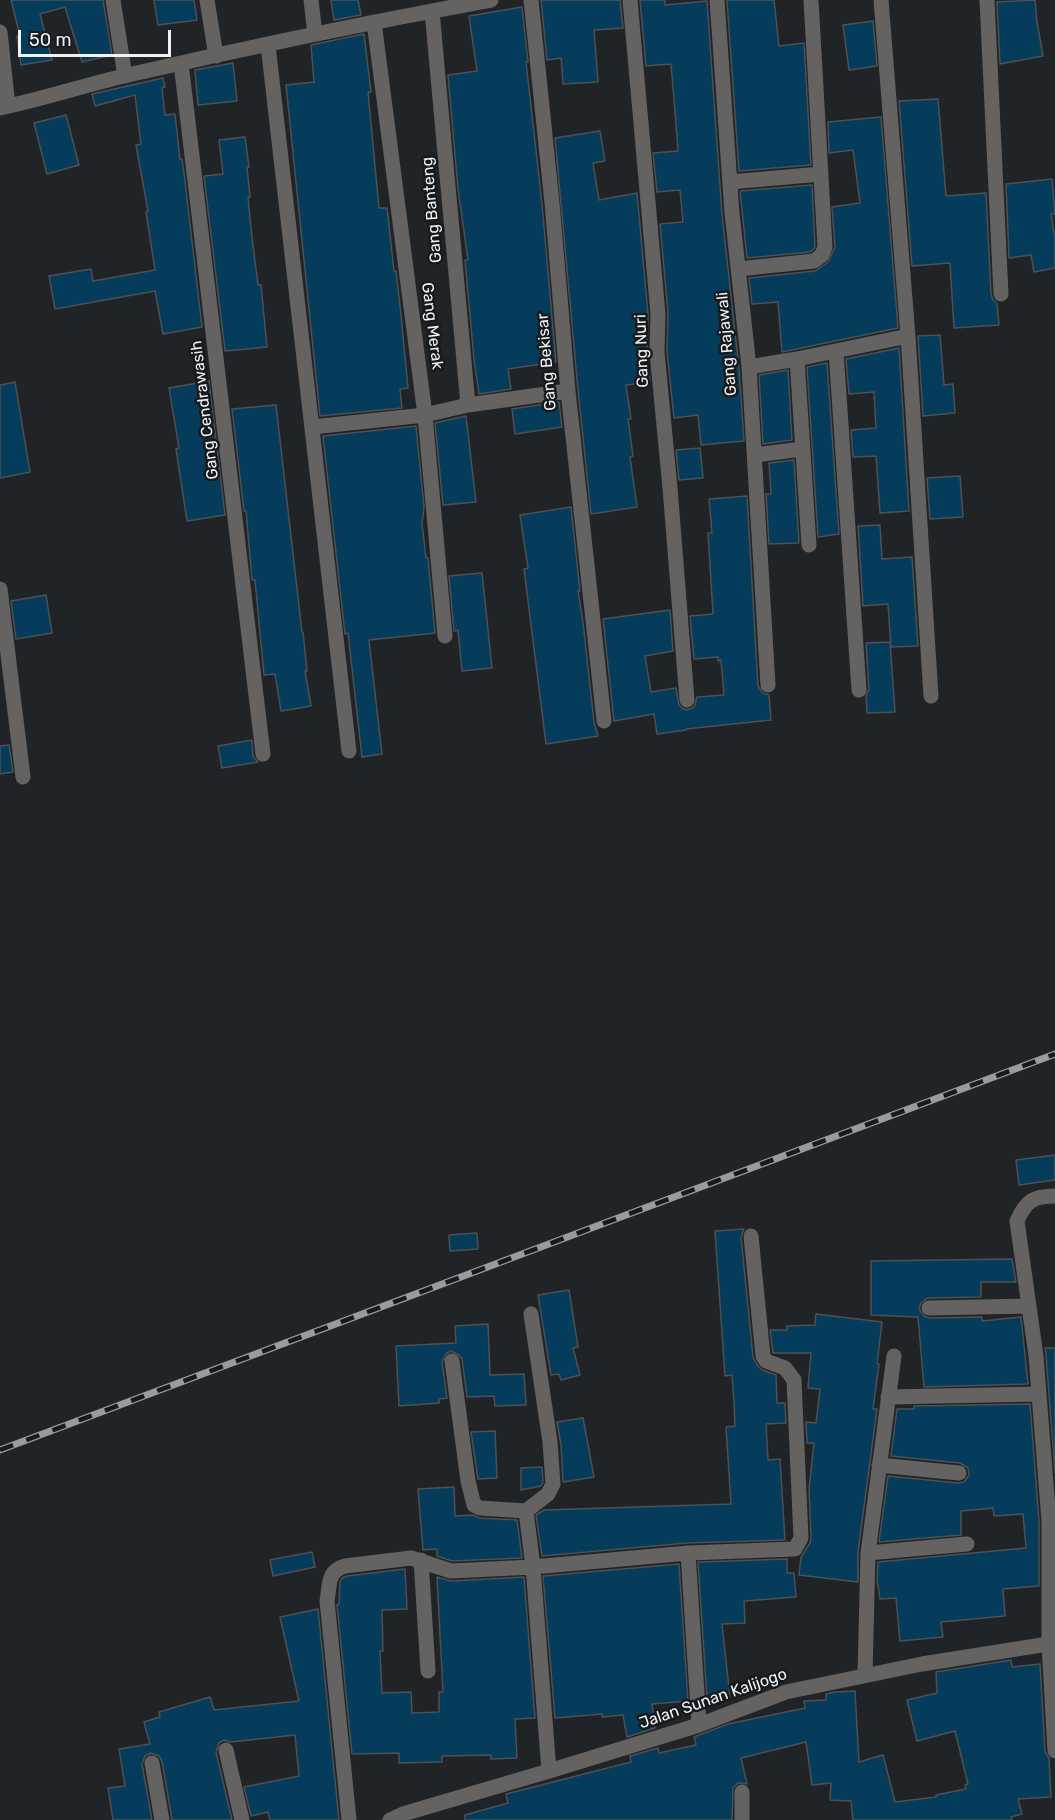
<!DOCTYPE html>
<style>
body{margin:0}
#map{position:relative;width:1055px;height:1820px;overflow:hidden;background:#202426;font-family:Rubik,sans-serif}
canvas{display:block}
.scale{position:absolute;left:18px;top:30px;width:153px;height:27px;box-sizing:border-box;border:3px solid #f0f2f4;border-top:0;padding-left:8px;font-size:18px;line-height:21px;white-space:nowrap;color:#f0f2f4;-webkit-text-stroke:4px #171a1d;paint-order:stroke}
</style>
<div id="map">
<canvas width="1055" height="1820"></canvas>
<div class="scale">50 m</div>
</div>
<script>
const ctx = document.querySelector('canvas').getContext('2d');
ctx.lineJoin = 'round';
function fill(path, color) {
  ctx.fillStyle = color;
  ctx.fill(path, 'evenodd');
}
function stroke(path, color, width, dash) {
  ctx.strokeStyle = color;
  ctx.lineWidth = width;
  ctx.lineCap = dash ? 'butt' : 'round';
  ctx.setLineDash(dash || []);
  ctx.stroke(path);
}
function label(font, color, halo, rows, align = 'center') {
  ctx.font = font + ' Rubik,sans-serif';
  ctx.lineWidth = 5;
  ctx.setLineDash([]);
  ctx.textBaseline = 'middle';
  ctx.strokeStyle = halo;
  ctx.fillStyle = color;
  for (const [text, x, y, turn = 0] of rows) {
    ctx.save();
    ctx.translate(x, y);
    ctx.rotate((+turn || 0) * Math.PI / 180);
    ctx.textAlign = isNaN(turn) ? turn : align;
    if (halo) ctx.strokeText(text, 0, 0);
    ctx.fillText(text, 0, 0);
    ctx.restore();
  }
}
const building = new Path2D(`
 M 11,0 L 103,0 L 112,55 L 82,62 L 65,7 L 40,14 L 52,60 L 21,65 L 17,36 L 20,36 Z
 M 154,0 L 194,0 L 197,20 L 158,25 Z
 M 331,0 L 358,0 L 361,15 L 334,20 Z
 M 541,0 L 620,0 L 623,28 L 594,30 L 598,82 L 563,84 L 561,58 L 547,60 Z
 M 640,0 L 665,0 L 665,5 L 707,1 L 722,214 L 739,368 L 744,441 L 701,445 L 698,415 L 674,418 L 667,352 L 668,313 L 660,224 L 683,222 L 680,190 L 657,192 L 653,153 L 678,151 L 675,111 L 671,64 L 646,66 Z
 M 727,0 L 774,0 L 779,46 L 804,43 L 811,165 L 739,171 Z
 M 1035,0 L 1037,22 L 1043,56 L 1000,64 L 997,2 Z
 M 522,7 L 528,62 L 526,62 L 542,204 L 556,362 L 508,369 L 511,389 L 479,394 L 474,360 L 465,260 L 468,260 L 458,189 L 448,75 L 477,71 L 469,16 Z
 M 873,21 L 877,66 L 849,70 L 843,25 Z
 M 364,34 L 371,92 L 368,92 L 379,208 L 387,208 L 394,271 L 396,271 L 401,315 L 408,388 L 400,389 L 402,408 L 320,416 L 286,85 L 314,82 L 311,45 Z
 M 233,63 L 237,101 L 198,105 L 195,70 Z
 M 163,78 L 165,87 L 162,88 L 165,115 L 175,114 L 180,159 L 182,159 L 184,173 L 202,327 L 163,334 L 155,291 L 55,309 L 49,276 L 91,269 L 93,281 L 155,270 L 146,212 L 148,211 L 136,145 L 141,144 L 135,95 L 95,106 L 92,94 Z
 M 938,99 L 946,196 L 986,193 L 991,294 L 993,300 L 997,303 L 999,325 L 954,328 L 950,263 L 912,266 L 899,101 Z
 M 66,115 L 79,165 L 47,174 L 34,123 Z
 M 881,117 L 898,328 L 782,352 L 778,302 L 752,304 L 749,278 L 815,271 L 828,262 L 835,247 L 832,207 L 860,203 L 853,150 L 829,153 L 828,122 Z
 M 600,131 L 605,161 L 593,163 L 599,200 L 637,193 L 648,314 L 647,352 L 650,382 L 626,385 L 631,419 L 628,419 L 633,456 L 630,457 L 637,507 L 591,514 L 578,390 L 555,138 Z
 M 245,137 L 249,167 L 247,167 L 250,197 L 248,197 L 251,229 L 258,285 L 261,285 L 267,347 L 225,351 L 204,176 L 223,174 L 219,140 Z
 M 1052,179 L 1055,214 L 1051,214 L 1055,238 L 1055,268 L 1034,272 L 1031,255 L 1009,258 L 1006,184 Z
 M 812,185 L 815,246 L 814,249 L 810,252 L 747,258 L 740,191 Z
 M 940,335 L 944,385 L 953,384 L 955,413 L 923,416 L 918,336 Z
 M 899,348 L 909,511 L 880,513 L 876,456 L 853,457 L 851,430 L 876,428 L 874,392 L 849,394 L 846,359 Z
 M 827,363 L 839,534 L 818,537 L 807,367 Z
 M 788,370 L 792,440 L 763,444 L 759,375 Z
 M 209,381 L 225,515 L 187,521 L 176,449 L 179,448 L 169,388 Z
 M 15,382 L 30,472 L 0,478 L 0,385 Z
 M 559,402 L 562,427 L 515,434 L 512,409 Z
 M 276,405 L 302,632 L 303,632 L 307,671 L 305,671 L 311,706 L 281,711 L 275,674 L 264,675 L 255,580 L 252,580 L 246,511 L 244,511 L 232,409 Z
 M 466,416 L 476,502 L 443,505 L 435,423 Z
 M 416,426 L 424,507 L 422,524 L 426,558 L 428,558 L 435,633 L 369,640 L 382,754 L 362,757 L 348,633 L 345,634 L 323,436 Z
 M 700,448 L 703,478 L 679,480 L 676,450 Z
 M 794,460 L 799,543 L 769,544 L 766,494 L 771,494 L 769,463 Z
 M 960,476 L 963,517 L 930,519 L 927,478 Z
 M 747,496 L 758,686 L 763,693 L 769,695 L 771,720 L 686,729 L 686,730 L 657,734 L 654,714 L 614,721 L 603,619 L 670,610 L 673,651 L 645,656 L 651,692 L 676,688 L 679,705 L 682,708 L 687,710 L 692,708 L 695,705 L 697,697 L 724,695 L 721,660 L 718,661 L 718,657 L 694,659 L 690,616 L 713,614 L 708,533 L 712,533 L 709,499 Z
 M 571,507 L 580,591 L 578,591 L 583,622 L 594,722 L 598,736 L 546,744 L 524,569 L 528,568 L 520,515 Z
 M 880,525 L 882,559 L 912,557 L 918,646 L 891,647 L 888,604 L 863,606 L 858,526 Z
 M 482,573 L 492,668 L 462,671 L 458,630 L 454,631 L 449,576 Z
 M 46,595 L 52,633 L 16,639 L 11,601 Z
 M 890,642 L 895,712 L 867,713 L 866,696 L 869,689 L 866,643 Z
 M 252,740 L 253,756 L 258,762 L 222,768 L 218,746 Z
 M 9,745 L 13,772 L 0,774 L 0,746 Z
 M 1055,1155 L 1055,1180 L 1019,1185 L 1016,1160 Z
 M 744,1229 L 741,1237 L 753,1357 L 758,1366 L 762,1370 L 776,1375 L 777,1403 L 785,1403 L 786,1423 L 766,1424 L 768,1460 L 780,1459 L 785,1540 L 687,1543 L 542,1556 L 536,1515 L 544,1510 L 731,1504 L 726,1427 L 735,1426 L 734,1402 L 732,1375 L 725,1376 L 715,1231 Z
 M 477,1233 L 478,1249 L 450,1251 L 449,1235 Z
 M 1012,1259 L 1016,1282 L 981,1282 L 981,1297 L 928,1298 L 921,1303 L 919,1309 L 924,1316 L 929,1318 L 982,1317 L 982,1321 L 1021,1317 L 1028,1384 L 924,1387 L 918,1317 L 871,1315 L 871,1261 Z
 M 569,1290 L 578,1347 L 573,1348 L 580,1375 L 561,1380 L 559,1374 L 551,1375 L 538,1295 Z
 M 816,1314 L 882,1322 L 877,1364 L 879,1364 L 873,1409 L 877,1409 L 858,1552 L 858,1582 L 799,1575 L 801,1557 L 810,1543 L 811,1538 L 809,1489 L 814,1443 L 807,1443 L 806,1422 L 816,1423 L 820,1389 L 808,1388 L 811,1353 L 773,1353 L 770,1330 L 787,1330 L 787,1326 L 815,1325 Z
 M 488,1324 L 490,1375 L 524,1374 L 526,1405 L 495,1406 L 494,1396 L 467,1397 L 462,1359 L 459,1355 L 451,1351 L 446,1354 L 442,1362 L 447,1398 L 439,1399 L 439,1403 L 399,1406 L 396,1346 L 456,1343 L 455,1326 Z
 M 1045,1348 L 1055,1348 L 1055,1473 L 1046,1355 Z
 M 1030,1404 L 1039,1521 L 1039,1586 L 1003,1589 L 1005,1616 L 941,1622 L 943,1637 L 900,1641 L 896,1598 L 880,1599 L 878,1585 L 877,1584 L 878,1562 L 1026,1548 L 1023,1514 L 994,1516 L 993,1508 L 961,1511 L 961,1535 L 879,1542 L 888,1476 L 958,1483 L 964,1482 L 969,1475 L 968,1468 L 960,1463 L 891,1456 L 897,1409 L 914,1409 L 914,1406 Z
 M 583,1418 L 594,1477 L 563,1482 L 561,1445 L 557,1422 Z
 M 495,1431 L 497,1478 L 478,1479 L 471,1432 Z
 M 542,1467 L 543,1482 L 541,1486 L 521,1490 L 521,1468 Z
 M 454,1487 L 455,1516 L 473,1515 L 479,1518 L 517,1520 L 522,1558 L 452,1561 L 437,1556 L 437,1549 L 423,1550 L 418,1489 Z
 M 312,1552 L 315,1567 L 273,1576 L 270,1560 Z
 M 787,1559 L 787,1573 L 794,1573 L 796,1597 L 744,1601 L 745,1623 L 722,1624 L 730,1697 L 707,1699 L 698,1562 Z
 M 679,1564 L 688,1701 L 652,1704 L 655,1728 L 627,1737 L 623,1715 L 602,1717 L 602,1714 L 555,1718 L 543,1576 Z
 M 405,1569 L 407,1609 L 382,1610 L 383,1651 L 380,1651 L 382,1693 L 411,1692 L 412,1713 L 439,1712 L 439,1692 L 443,1692 L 437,1577 L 451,1581 L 524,1577 L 535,1718 L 515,1719 L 517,1758 L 491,1759 L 491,1755 L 442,1756 L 442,1762 L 399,1763 L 399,1753 L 352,1754 L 337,1605 L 339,1604 L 340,1582 L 342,1578 L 347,1576 Z
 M 318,1609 L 339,1820 L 270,1820 L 268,1812 L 251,1816 L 244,1787 L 299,1776 L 295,1735 L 231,1742 L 224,1740 L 219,1743 L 216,1752 L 232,1820 L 172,1820 L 162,1761 L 159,1756 L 151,1753 L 145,1756 L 142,1764 L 152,1820 L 113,1820 L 108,1788 L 125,1786 L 119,1749 L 150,1744 L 144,1722 L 160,1717 L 159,1712 L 210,1697 L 214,1710 L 299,1701 L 280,1617 Z
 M 1011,1660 L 1012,1667 L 1040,1664 L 1045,1752 L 1049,1758 L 1051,1797 L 1018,1799 L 1022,1814 L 1011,1817 L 1012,1820 L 853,1820 L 851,1801 L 830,1800 L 831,1783 L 812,1785 L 806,1742 L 741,1758 L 747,1784 L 738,1783 L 733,1788 L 732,1820 L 465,1820 L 465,1815 L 508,1803 L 506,1794 L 631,1762 L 630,1756 L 658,1748 L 659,1753 L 696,1745 L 694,1737 L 728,1724 L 805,1708 L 804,1701 L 826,1700 L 826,1694 L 835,1692 L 855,1691 L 859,1762 L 883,1755 L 895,1802 L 936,1797 L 936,1795 L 966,1789 L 965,1785 L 968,1784 L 955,1731 L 917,1741 L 907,1700 L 937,1693 L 936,1672 Z`);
const minor = new Path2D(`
 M 113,0 L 125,76
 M 207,0 L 216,56
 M 311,0 L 315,34
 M 531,0 L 552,203 L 568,391 L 604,721
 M 630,0 L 658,314 L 657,352 L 670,488 L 687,700
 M 717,0 L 732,213 L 749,367 L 768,685
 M 881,0 L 908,336 L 931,696
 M 987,0 L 1001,294
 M 432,11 L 468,405
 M 374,22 L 425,415 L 445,636
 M 0,32 L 8,106
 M 268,45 L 349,751
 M 181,63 L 263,754
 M 0,108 C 43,99 85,85 128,75 C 249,47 370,22 491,0
 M 730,182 L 821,174
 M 738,269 L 814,261 L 822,255 L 825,247 L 811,0
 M 836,351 L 859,690
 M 797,359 L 809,545
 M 749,367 L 797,359 L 908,336
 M 312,427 L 425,415 L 468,405 L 568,391
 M 755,455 L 802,449
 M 0,589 L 23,777
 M 1055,1196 C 1033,1196 1026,1201 1017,1221 L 1036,1356 L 1049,1521 L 1049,1644 L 1055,1751
 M 929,1308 L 1029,1306
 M 452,1361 L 468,1481 L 474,1505 L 480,1508 L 526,1511 L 548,1494 L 553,1484 L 550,1442 L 531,1314
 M 888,1397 L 1039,1394
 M 879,1465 L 959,1473
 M 526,1511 L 533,1567 L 549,1771
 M 688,1553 L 699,1725
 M 868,1553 L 967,1544
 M 421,1560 L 428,1671
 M 865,1675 L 868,1553 L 894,1356
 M 226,1750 L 242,1820
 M 152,1763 L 162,1820
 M 349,1820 L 327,1601 C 330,1585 327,1571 345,1566 L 411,1558 L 451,1571 L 533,1567 L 688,1553 L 795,1549 L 801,1538 L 794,1380 L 785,1368 L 766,1361 L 763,1356 L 751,1236
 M 390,1820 L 403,1814 L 549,1771 L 699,1725 L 786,1692 L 922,1664 L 1055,1643
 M 742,1820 L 742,1792`);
const rail = new Path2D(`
 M 0,1450 L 1055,1054`);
const streetNames = [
 ["Gang Banteng",432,210,-95],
 ["Gang Merak",432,326,83],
 ["Gang Rajawali",727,344,-95],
 ["Gang Nuri",642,351,-92],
 ["Gang Bekisar",547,362,-95],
 ["Gang Cendrawasih",205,410,-97],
 ["Jalan Sunan Kalijogo",713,1699,-19]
];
fill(building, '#053c5b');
stroke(building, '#4d5154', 1.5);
stroke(minor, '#656262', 15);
stroke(rail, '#999c9e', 7);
stroke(rail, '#171a1d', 4.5, [14]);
label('16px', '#f0f2f4', '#171a1d', streetNames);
</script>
